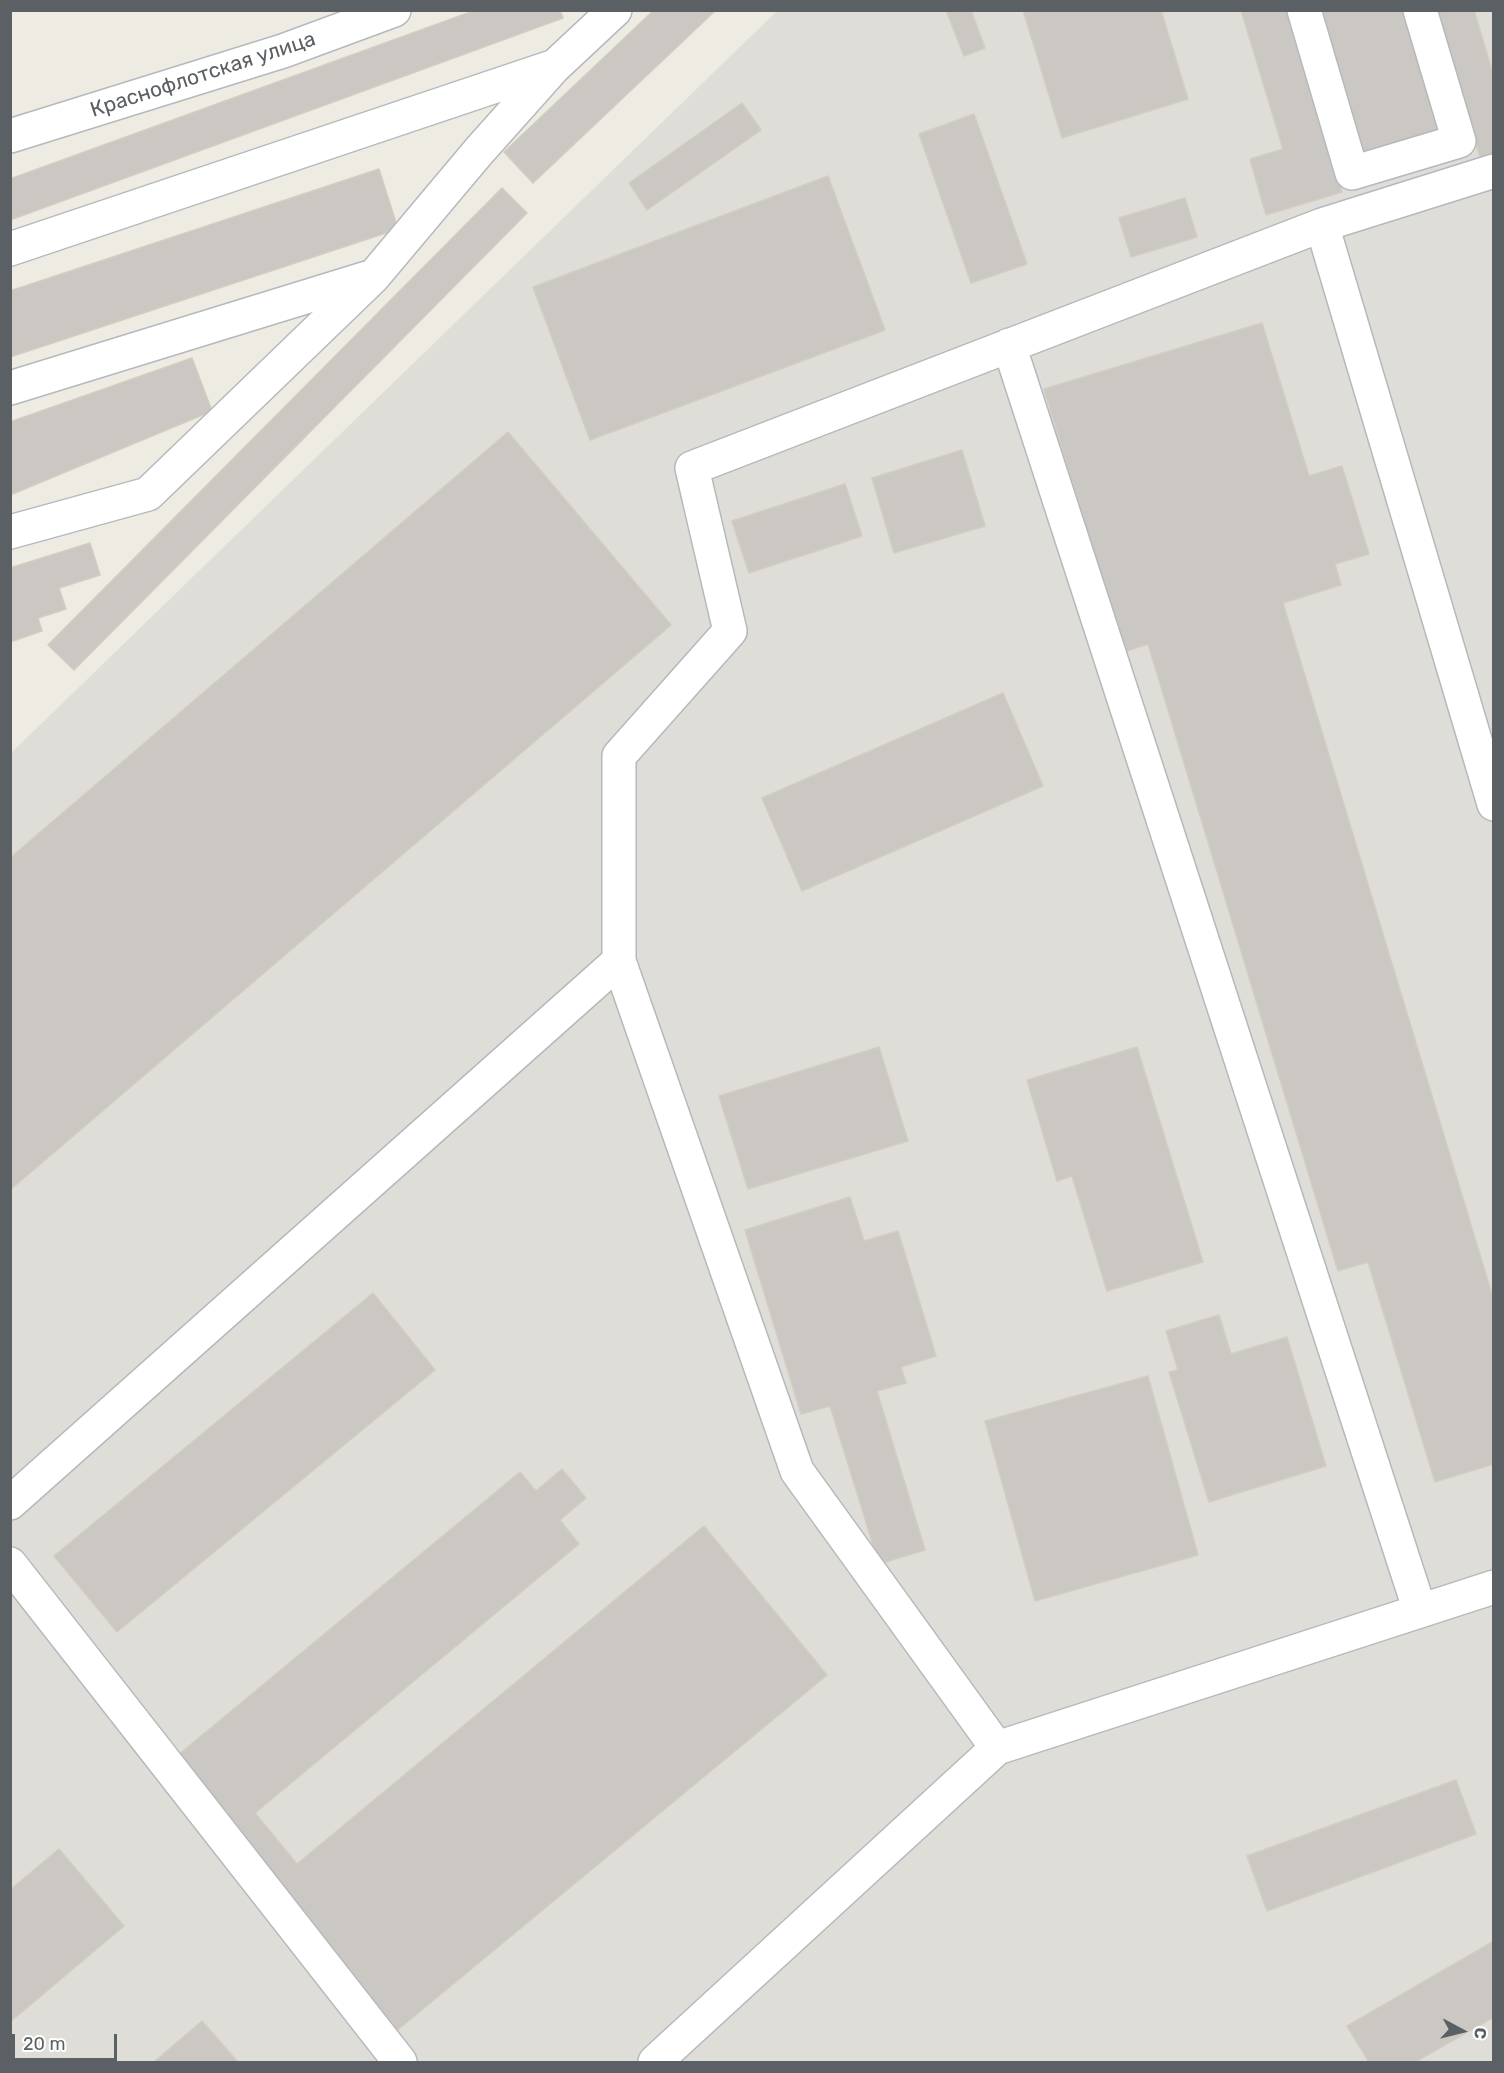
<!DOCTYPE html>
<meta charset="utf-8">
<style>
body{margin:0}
#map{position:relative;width:1504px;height:2073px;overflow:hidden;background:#eeebe3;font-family:Rubik,sans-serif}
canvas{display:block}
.frame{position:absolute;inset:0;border:12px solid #5b6064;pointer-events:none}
.north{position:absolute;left:1432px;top:2001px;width:60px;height:60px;-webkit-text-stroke:4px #fff;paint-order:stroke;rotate:97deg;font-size:16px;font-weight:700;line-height:24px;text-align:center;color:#5b6064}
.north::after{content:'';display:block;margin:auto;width:21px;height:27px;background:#5b6064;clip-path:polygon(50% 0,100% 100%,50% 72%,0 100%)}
.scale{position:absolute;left:12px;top:2034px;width:105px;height:27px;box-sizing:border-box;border:3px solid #5b6064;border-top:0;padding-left:8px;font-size:18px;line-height:21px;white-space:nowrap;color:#5b6064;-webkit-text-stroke:4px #fff;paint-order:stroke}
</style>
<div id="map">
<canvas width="1504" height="2073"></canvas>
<div class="frame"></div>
<div class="north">С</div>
<div class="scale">20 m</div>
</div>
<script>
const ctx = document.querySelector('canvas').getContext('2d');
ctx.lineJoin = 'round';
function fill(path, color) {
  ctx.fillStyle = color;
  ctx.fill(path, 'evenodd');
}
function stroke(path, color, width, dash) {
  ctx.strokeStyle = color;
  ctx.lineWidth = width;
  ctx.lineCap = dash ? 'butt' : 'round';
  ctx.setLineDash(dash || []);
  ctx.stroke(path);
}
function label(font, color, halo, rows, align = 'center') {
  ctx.font = font + ' Rubik,sans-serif';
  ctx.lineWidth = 6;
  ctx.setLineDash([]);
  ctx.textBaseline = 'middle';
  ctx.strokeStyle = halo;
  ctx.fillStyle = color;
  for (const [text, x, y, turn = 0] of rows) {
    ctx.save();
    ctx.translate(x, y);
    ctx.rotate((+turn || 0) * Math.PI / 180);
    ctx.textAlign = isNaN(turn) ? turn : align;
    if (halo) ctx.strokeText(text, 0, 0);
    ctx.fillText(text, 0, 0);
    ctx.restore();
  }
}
const industrial = new Path2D(`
 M 777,11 L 1493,11 L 1493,2062 L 11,2062 L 11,753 Z`);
const building = new Path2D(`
 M 476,10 L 560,10 L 563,18 L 10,220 L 10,179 Z
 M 654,10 L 716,10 L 533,183 L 504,152 Z
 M 946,10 L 971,10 L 985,48 L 964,56 Z
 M 1023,10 L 1161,10 L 1188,99 L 1062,138 Z
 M 1241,10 L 1287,10 L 1342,192 L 1266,215 L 1250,159 L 1283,149 Z
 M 1317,10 L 1405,10 L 1441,129 L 1361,153 Z
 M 1436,10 L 1474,10 L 1494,77 L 1494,153 L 1480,157 Z
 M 742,103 L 761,130 L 647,210 L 629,183 Z
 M 974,114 L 1027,264 L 971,283 L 919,134 Z
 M 379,169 L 398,229 L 10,357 L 10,291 Z
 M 828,176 L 885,330 L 590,440 L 533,287 Z
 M 502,188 L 527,213 L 74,670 L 48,645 Z
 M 1185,198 L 1197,237 L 1131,257 L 1119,218 Z
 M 1262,323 L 1309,476 L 1342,466 L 1369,554 L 1335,564 L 1341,585 L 1283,603 L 1494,1301 L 1494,1464 L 1435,1482 L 1368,1262 L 1338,1271 L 1148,644 L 1124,652 L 1044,389 Z
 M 192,358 L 212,411 L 10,495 L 10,422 Z
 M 508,432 L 671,625 L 10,1190 L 10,858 Z
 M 962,450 L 985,526 L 894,553 L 872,478 Z
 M 845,484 L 862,536 L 749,573 L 732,521 Z
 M 90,543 L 100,575 L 59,588 L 66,609 L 38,618 L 42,631 L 10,642 L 10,568 Z
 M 1003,693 L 1043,786 L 802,891 L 762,798 Z
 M 879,1047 L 908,1141 L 748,1189 L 719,1096 Z
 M 1137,1047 L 1203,1262 L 1107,1291 L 1072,1176 L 1057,1181 L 1027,1080 Z
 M 850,1197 L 864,1241 L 898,1231 L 936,1356 L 901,1367 L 906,1383 L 877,1391 L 925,1550 L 879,1564 L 830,1406 L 801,1414 L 745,1230 Z
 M 373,1293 L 435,1370 L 117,1632 L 54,1556 Z
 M 1219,1315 L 1231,1354 L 1287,1337 L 1326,1466 L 1209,1502 L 1169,1372 L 1178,1370 L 1166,1331 Z
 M 1148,1376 L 1198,1555 L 1035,1601 L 985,1421 Z
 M 562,1469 L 586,1498 L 560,1520 L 579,1544 L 255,1813 L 297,1864 L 704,1526 L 827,1675 L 383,2042 L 160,1770 L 520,1472 L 536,1491 Z
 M 1456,1780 L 1476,1834 L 1267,1911 L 1247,1856 Z
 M 59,1849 L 124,1926 L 10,2022 L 10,1890 Z
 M 1494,1941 L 1494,2017 L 1415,2062 L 1369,2062 L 1347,2026 Z
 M 202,2021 L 238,2062 L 154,2062 Z`);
const minor = new Path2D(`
 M 1304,10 L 1352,173 L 1459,141 L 1420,10
 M 10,136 L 283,51 L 394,10
 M 1322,225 L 1494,804
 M 10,249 L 552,67
 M 1009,345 L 1420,1611 L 997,1748 L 797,1471 L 619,961 L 619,756 L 730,631 L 692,468 L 1322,225 L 1494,171
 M 10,388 L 367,278
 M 10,532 L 148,494 L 374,276 L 479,151 L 554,67 L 615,10
 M 10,1503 L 619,961
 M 10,1564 L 400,2062
 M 1420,1611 L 1494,1587
 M 655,2062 L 997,1748`);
const streetNames = [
 ["Краснофлотская улица",203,75,-18]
];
fill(industrial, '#dfddd7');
fill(building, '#cbc7c2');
stroke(building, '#d3ccc1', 1.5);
stroke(minor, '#b5b9bd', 36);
stroke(minor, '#fff', 33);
label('21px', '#5b6064', '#fff', streetNames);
</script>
